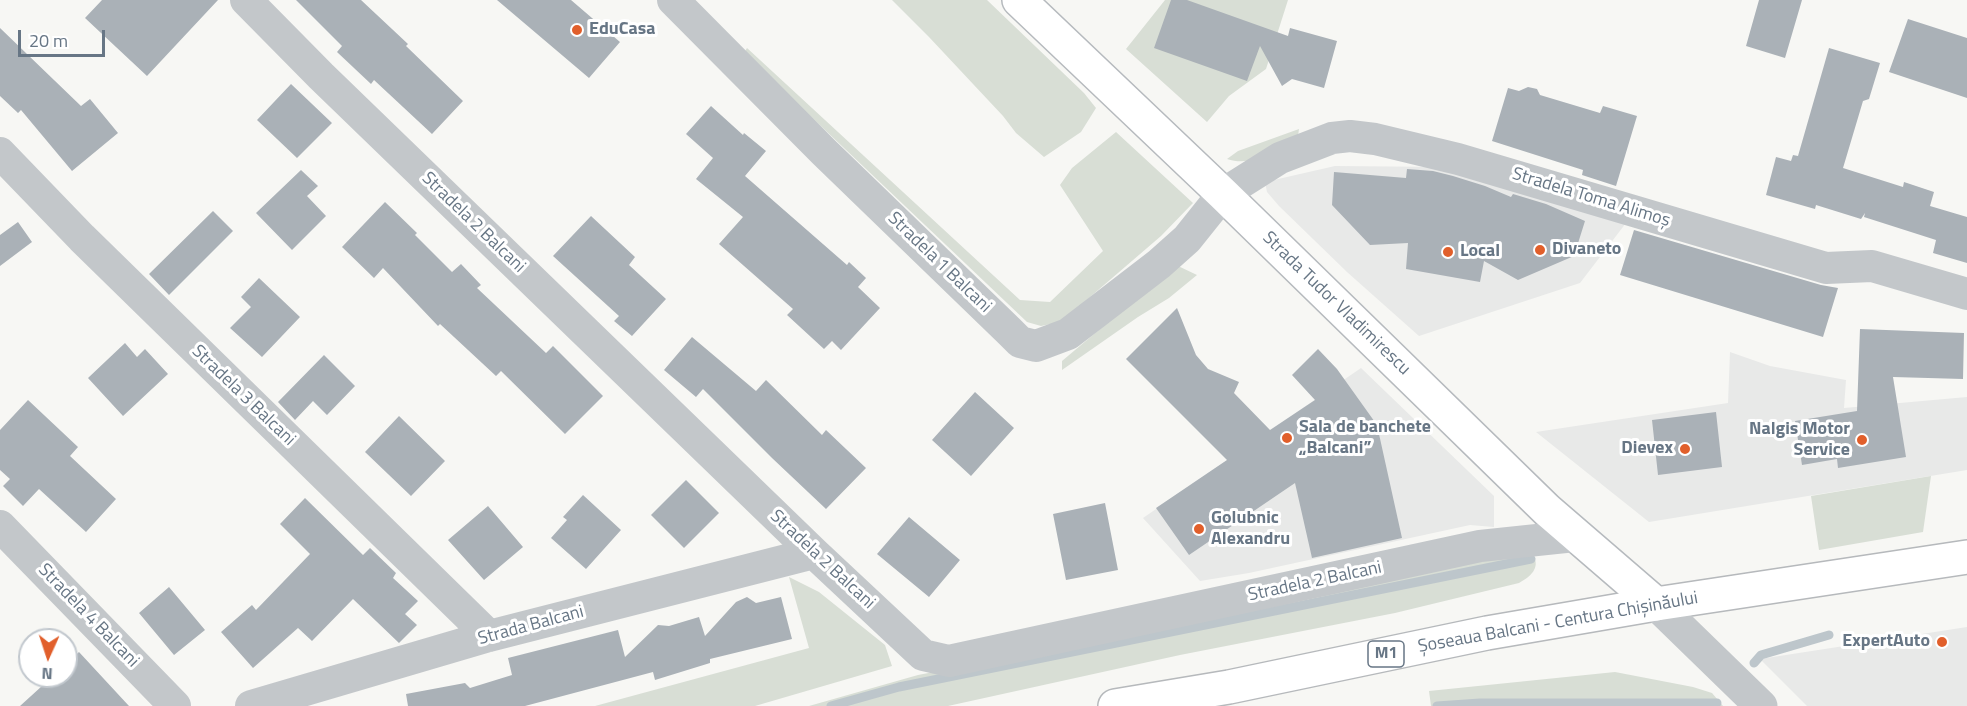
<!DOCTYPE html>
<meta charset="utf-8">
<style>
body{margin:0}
#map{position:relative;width:1967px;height:706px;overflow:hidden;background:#f7f7f4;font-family:"Titillium Web",sans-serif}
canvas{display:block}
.north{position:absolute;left:18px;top:628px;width:60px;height:60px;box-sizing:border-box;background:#fff;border:2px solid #c2c8ce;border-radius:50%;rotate:183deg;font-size:16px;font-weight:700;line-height:24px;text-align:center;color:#677685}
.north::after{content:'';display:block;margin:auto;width:21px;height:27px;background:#e15f2b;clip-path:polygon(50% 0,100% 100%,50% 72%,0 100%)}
.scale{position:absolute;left:18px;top:30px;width:87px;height:27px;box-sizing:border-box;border:3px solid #677685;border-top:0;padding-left:8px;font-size:18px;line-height:21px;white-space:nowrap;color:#677685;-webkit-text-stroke:4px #fff;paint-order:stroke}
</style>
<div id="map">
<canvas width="1967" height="706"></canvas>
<div class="north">N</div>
<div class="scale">20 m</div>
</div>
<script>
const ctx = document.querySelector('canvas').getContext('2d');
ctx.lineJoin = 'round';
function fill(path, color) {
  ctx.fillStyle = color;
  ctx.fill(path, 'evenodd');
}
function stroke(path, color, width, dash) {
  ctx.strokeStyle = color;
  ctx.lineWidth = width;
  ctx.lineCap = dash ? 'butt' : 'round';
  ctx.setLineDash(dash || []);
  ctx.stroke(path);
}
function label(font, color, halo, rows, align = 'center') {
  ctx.font = font + ' "Titillium Web",sans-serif';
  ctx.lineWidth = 6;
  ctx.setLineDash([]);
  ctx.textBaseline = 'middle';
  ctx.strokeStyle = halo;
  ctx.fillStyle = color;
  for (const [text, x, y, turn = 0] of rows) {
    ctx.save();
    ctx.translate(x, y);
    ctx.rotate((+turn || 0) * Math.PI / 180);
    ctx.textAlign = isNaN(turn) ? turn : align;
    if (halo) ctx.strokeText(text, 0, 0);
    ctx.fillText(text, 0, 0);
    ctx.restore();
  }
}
const built = new Path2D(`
 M 1335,166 L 1448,167 L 1626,223 L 1580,283 L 1419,336 L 1347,272 L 1279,206 L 1267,192 L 1265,182 Z
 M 1730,352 L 1770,366 L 1846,380 L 1844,408 L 1967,397 L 1967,470 L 1649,522 L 1536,432 L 1728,403 Z
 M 1361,368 L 1494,496 L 1494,527 L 1470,525 L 1249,573 L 1200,581 L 1143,518 Z
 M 1967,627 L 1967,706 L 1807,706 L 1760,659 Z`);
const green = new Path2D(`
 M 892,0 L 987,0 L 1084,93 L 1096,108 L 1081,132 L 1044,157 L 1016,133 L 1003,116 L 929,37 Z
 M 1165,0 L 1288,0 L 1266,69 L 1229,96 L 1207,122 L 1126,49 Z
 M 747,48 L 1020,300 L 1050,302 L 1103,251 L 1060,185 L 1072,168 L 1116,132 L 1193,203 L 1161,236 L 1061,322 L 1041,326 L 1027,322 L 744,53 Z
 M 1299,129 L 1297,143 C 1275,152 1251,167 1227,159 L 1238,151 Z
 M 1176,265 L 1197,275 L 1169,298 L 1138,317 L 1062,370 L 1062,361 Z
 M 1931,476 L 1923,532 L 1819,550 L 1811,496 Z
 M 1533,555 C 1541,568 1530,577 1519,583 L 1395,613 L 1180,655 L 948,706 L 809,706 L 918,675 L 1306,600 L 1486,557 Z
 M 789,577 L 819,592 L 885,645 L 892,666 L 755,706 L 595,706 L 809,648 Z
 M 1615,672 L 1693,687 L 1712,693 L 1723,706 L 1431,706 L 1429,691 Z`);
const stream = new Path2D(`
 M 1754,663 L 1761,655 L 1829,635
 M 831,706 L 899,687 L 1531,559
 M 1437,706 L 1480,703 L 1717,703`);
const building = new Path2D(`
 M 102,0 L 218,0 L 147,76 L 85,18 Z
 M 296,0 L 361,0 L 408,44 L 406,46 L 463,101 L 432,134 L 374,80 L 371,84 L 337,52 L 342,46 Z
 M 497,0 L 571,0 L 620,42 L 589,78 Z
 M 1171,0 L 1187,0 L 1288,36 L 1290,28 L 1337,41 L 1324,88 L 1292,79 L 1282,86 L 1260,46 L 1247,81 L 1154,48 Z
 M 1759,0 L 1802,0 L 1785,58 L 1746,46 Z
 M 1908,19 L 1967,38 L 1967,98 L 1889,72 Z
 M 0,28 L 81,106 L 90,99 L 118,133 L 72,171 L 21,110 L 18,113 L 0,96 Z
 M 1829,48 L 1880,63 L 1869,99 L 1863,101 L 1843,168 L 1903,187 L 1904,182 L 1934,192 L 1930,206 L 1967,217 L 1967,263 L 1933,253 L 1936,240 L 1864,217 L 1865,213 L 1861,219 L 1816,205 L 1815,209 L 1766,195 L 1776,157 L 1791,161 L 1793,155 L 1798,156 Z
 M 291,84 L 332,123 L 297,158 L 257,120 Z
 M 1528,87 L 1537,89 L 1540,95 L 1600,113 L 1603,106 L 1637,116 L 1616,186 L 1582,175 L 1583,170 L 1492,141 L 1508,88 L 1519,91 Z
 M 711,106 L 743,135 L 744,133 L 766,151 L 745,176 L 847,265 L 849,262 L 866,278 L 858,287 L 880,308 L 841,350 L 832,341 L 824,349 L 787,315 L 793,309 L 719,244 L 743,217 L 696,179 L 713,158 L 686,134 Z
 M 1407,169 L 1433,171 L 1453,176 L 1485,186 L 1511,197 L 1513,194 L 1546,204 L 1585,221 L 1574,256 L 1518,280 L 1484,261 L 1480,282 L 1406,269 L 1408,243 L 1370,245 L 1332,205 L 1334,172 L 1406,178 Z
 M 301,170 L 318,186 L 307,196 L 326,216 L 292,250 L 256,213 Z
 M 385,202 L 417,233 L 415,235 L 452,272 L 461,264 L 481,285 L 477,288 L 546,353 L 553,346 L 603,396 L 565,434 L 501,371 L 496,376 L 440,324 L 438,326 L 383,268 L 374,278 L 342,247 Z
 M 213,211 L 233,231 L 169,295 L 149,274 Z
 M 591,216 L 635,257 L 629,265 L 666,299 L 632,336 L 614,321 L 619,316 L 553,256 Z
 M 18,222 L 32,242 L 0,266 L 0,235 Z
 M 1634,230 L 1821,285 L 1838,288 L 1823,337 L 1620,275 Z
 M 259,278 L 300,317 L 262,357 L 230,328 L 251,307 L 241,297 Z
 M 1177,308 L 1196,355 L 1208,369 L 1239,382 L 1234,393 L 1270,430 L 1315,400 L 1292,375 L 1318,349 L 1337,369 L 1377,425 L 1402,538 L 1312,558 L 1295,483 L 1189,555 L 1156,508 L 1227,460 L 1126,359 Z
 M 1860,329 L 1964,333 L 1963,379 L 1893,377 L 1906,457 L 1838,468 L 1837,459 L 1802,465 L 1795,421 L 1857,411 Z
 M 692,337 L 756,391 L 766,380 L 822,435 L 826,430 L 866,468 L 826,509 L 772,458 L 703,389 L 696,397 L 664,370 Z
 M 125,343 L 137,357 L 145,349 L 168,374 L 123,416 L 88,378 Z
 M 324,355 L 355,386 L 327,415 L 313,401 L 295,420 L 278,402 Z
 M 975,392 L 1014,428 L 971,476 L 932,440 Z
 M 28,400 L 78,447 L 70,456 L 116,499 L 86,532 L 39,489 L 23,506 L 3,486 L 10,479 L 0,470 L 0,430 Z
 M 1716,412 L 1722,467 L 1658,475 L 1652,420 Z
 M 399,416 L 445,461 L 411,496 L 365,452 Z
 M 686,480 L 719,513 L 684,548 L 651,515 Z
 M 583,495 L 621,530 L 586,569 L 551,538 L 567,520 L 563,517 Z
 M 305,498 L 363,555 L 370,548 L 396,573 L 393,578 L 418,601 L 405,614 L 417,625 L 399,643 L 353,599 L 312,641 L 298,628 L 253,668 L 221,632 L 252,605 L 256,610 L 310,554 L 280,524 Z
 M 1105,503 L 1118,570 L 1066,580 L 1053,514 Z
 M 488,506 L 523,547 L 484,580 L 448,540 Z
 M 909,517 L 960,560 L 929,597 L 877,554 Z
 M 169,587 L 205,630 L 174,655 L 139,613 Z
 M 747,597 L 756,603 L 781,597 L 792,639 L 710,659 L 710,663 L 655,680 L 653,672 L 525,706 L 408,706 L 406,694 L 465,683 L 470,688 L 512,675 L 508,658 L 618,630 L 625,657 L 658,625 L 669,626 L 699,617 L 705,636 L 736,602 Z
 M 79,652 L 129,706 L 20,706 L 53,676 L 66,676 L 66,664 Z`);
const minor = new Path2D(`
 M 246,0 L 321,76 L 814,553 L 923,655 L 949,661 L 1480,546 L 1575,536
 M 673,0 L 824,152 L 1009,331 L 1020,342 L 1036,346 L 1068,334 L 1159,264 L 1187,239 L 1223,194 L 1280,158 L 1332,138 L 1350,136 L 1375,139 L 1458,159 L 1826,268 L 1872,266 L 1967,294
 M 0,153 L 82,238 L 489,636
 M 0,526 L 175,706
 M 251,706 L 489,636 L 814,553`);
const tertiary = new Path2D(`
 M 1656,604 L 1761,706`);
const primary = new Path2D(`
 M 1019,0 L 1223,194 L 1547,510 L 1656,604`);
const trunk = new Path2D(`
 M 1115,706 L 1229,687 L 1487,633 L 1656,604 L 1967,557`);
const markers = [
 [577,30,6,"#e15f2b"],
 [1540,250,6,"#e15f2b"],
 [1448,252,6,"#e15f2b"],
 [1287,438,6,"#e15f2b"],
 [1862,440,6,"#e15f2b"],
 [1685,449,6,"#e15f2b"],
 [1199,529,6,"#e15f2b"],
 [1942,642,6,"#e15f2b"]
];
const shields = [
 [1386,654,36]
];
const shieldNames = [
 ["M1",1386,654]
];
const poiNames = [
 ["EduCasa",589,30],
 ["Divaneto",1552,250],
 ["Local",1460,252],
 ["Sala de banchete",1299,428],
 ["„Balcani”",1299,449],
 ["Nalgis Motor",1850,430,"right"],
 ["Service",1850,451,"right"],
 ["Dievex",1673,449,"right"],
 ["Golubnic",1211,519],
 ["Alexandru",1211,540],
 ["ExpertAuto",1930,642,"right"]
];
const streetNames = [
 ["Stradela Toma Alimoș",1591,198,17],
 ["Stradela 2 Balcani",473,223,44],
 ["Stradela 1 Balcani",939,263,44],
 ["Strada Tudor Vladimirescu",1336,304,44],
 ["Stradela 3 Balcani",243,396,44],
 ["Stradela 2 Balcani",822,560,43],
 ["Stradela 2 Balcani",1315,582,-12],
 ["Stradela 4 Balcani",88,616,46],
 ["Șoseaua Balcani - Centura Chișinăului",1558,623,-10],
 ["Strada Balcani",531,626,-15]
];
fill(built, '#e8e9e8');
fill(green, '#d8ded5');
stroke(stream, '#bdc6cb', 9);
fill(building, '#aab1b7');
stroke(primary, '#b6babe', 36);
stroke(trunk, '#b6b9bc', 36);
stroke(minor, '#c3c7ca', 32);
stroke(tertiary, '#c3c7ca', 33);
stroke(primary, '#fff', 33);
stroke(trunk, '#fff', 33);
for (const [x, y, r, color] of markers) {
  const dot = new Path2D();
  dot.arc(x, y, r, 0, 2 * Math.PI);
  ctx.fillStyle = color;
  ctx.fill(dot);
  stroke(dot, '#fff', 2);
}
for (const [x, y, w] of shields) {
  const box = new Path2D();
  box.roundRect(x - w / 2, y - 13, w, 26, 4.5);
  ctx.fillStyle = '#fff';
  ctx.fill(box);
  stroke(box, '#677685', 1.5);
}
label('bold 16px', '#677685', null, shieldNames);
label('bold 18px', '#677685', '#fff', poiNames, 'left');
label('18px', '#677685', '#fff', streetNames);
</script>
